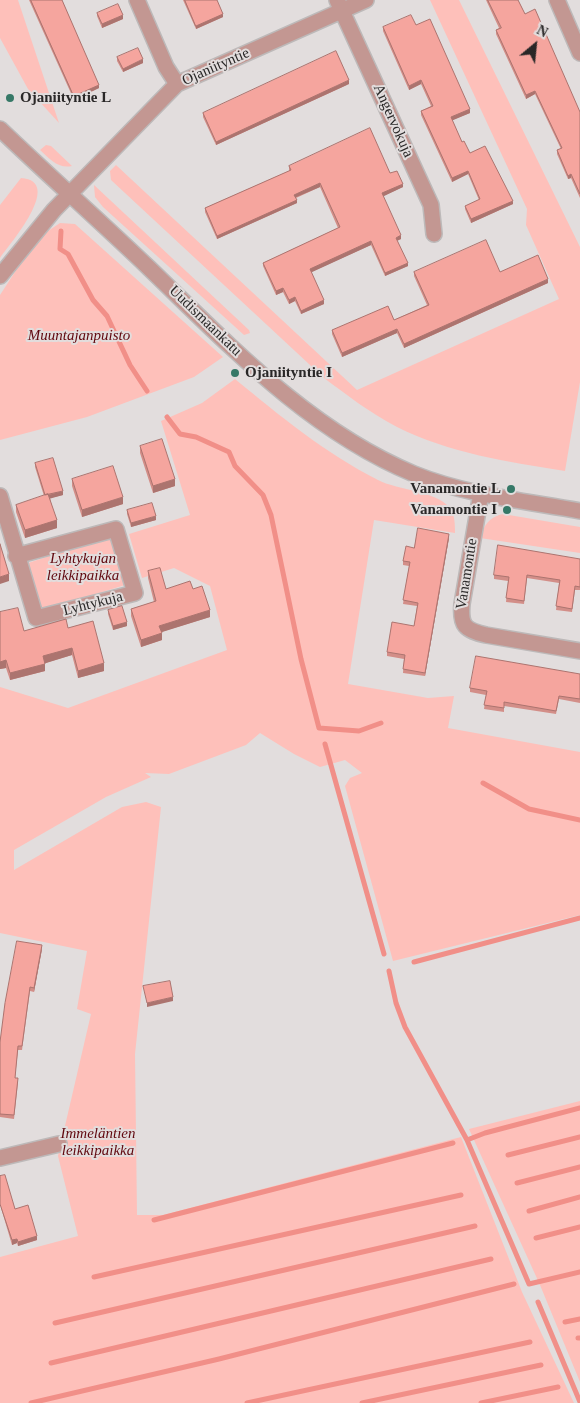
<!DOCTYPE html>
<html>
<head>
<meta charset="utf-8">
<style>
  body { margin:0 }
  #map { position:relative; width:580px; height:1403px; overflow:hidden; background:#e2dddd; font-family:"Times New Roman",serif }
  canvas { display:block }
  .north { position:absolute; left:510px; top:20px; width:50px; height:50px; -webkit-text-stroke:4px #e2dddd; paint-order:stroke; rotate:28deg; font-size:14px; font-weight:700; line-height:20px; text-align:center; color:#292727 }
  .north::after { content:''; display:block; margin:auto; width:18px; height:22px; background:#292727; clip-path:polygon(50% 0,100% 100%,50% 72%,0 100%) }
</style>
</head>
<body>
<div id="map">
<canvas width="580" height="1403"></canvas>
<div class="north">N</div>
</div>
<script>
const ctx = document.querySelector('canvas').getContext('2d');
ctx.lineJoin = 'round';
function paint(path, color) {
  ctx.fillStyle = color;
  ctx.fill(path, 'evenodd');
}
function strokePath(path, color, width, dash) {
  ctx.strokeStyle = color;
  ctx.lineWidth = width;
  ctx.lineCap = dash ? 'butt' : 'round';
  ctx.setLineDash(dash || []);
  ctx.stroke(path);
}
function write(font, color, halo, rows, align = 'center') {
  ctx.font = font + ' "Times New Roman",serif';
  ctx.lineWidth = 4;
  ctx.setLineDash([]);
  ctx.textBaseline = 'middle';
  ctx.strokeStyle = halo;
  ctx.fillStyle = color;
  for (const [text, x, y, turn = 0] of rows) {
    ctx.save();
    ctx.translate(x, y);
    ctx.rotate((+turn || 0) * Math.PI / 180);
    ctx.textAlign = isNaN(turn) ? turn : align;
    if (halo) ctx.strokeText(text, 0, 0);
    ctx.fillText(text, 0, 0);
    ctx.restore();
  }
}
paint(new Path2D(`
  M0 0H18L59 123 28 89 0 38Z
  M430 0H459L580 247V382L565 471C508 462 449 453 397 427 370 413 347 395 324 378L111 180 110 171 116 165 357 390 559 299 526 225 527 209Z
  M46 145 51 146 72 166C58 169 50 159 40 150Z
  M21 178C65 181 9 245 0 258V205Z
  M94 185 249 330 250 333 244 335 103 207 95 197Z
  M60 223 75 224 223 357 194 377 87 417 0 440V295L26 255 45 233Z
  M235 379C280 416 325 453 378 480 397 490 436 491 449 507 455 514 455 524 455 533L374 520 348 684 428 698 454 696 448 728 580 752V915L393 961 345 786 350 778 362 773 345 760 320 767 294 754 260 733 246 745 169 774 145 773 151 777 106 797 14 850V870L122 807 146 802 161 807 135 1054 137 1215H163L461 1137 522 1292 574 1403H0V1257L78 1236 58 1156 91 1014 77 1009 87 951 0 933V687L68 708 227 650 210 586 174 568 142 578 129 534 190 515 161 421 202 403Z
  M503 514 580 527V553L480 538C484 525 489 517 503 514Z
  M105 538 113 539 125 585 41 611 25 564Z
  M580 1101V1382L540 1285 469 1129Z`), '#fec0ba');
strokePath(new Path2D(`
  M61 231 60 249 68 254 93 300 107 316 130 365 147 391
  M167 417 180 434 196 437 229 452 235 466 263 495 271 515 301 659 319 728 359 731 381 723
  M325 744 384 954
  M483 783 529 809 580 820
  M414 962 580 918
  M389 971 396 1003 405 1027 467 1140 529 1284 580 1272
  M467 1140 485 1133 580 1108
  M508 1155 580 1137
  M517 1183 580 1167
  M529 1211 580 1197
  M154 1220 453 1143
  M536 1238 580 1227
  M94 1277 461 1195
  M538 1302 580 1402
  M565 1322 580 1319
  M55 1323 475 1226
  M578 1338H580
  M51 1363 491 1259
  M31 1403 219 1359 514 1284
  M247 1403 530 1342
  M362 1403 541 1365
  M481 1403 558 1387`), '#f18f88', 5);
const minor = new Path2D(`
  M137 0 166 67 177 84
  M337 0 431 205 434 234
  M557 0 580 53
  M0 129C49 176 100 221 149 268 229 345 310 431 414 474 466 495 525 501 580 511
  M0 276 54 210 177 84 366 0
  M481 493 462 604C460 626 465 630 486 635L580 651
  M0 496 36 618 135 593 116 529 16 556
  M0 1158 59 1144`);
strokePath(minor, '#bdb9b9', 18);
strokePath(minor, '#c39792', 15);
paint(new Path2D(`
  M29 0H62L99 88 74 100Z
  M183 0H217L223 17 196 29Z
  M486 0H518L525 14 580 112V198L571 178 568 179 557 154V150L561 149 535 94 526 99 496 34V30L499 28Z
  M97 13 123 19 102 28 97 16Z
  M416 25 470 113 452 120 462 142 470 153 513 204 471 223 465 209V206L479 200 468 174 452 182 421 115V111L431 106 421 84 409 90 383 31V27Z
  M117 57 143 63 123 72 117 61Z
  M349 84 216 145 203 117V113Z
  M289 166 390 173 403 187 383 196 401 239 397 241 408 266 385 276 371 245 311 272 324 304 301 314 295 301 289 304 283 292 276 295 263 266V263L338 228 320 187 296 198 297 203 217 239 205 212V208L289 171Z
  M414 272H500L548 283 404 348 397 333 342 357 332 334V330L394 320 427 305 414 276Z
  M140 446 175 486 153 493 140 453Z
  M35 463 63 495 50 498 57 528 25 538 16 512V505L44 496 35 467Z
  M72 479 123 504 82 517 72 486Z
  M127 510 156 520 131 527 127 514Z
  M449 538 425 676 403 673 404 659 387 656V652L414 626 417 606 403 604 409 566 403 565V561L414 548Z
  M580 559V590H575L572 612 556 610 559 583 527 578 524 604 506 602 508 581 494 579V575Z
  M148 571 166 589H193L210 617 161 632 162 640 141 647 131 616V609L154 602 148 578Z
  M108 610 127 626 113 630 108 614Z
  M0 612 24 631 68 628 104 671 78 678 72 655 45 663V671L10 680 6 668 0 669Z
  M580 674V703L559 699 556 714 504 706V712L484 709 486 695 470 692V688Z
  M42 949 34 992 30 991 22 1050H18L15 1078 18 1082 14 1119 0 1117V1042Z
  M0 1176 15 1209 37 1240 18 1246 17 1243 12 1245 1 1208Z`), '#d38e88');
paint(new Path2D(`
  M223 14V17L196 29V26Z
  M123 15V19L102 28V24Z
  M143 59V63L123 72V69Z
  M349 80V84L216 145V142Z
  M421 80V84L409 90V86Z
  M99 85V88L74 100V96Z
  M535 91V94L526 99V95Z
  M470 109V113L451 121V117Z
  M468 171V174L452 182V178Z
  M571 174V178L568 179V176Z
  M320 183V187L294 198V195Z
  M403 184V187L382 197V193Z
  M297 200V203L217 239V236Z
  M513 201V204L471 223V219Z
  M401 235V239L396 241V238Z
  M371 241V245L310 273V269Z
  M408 263V266L385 276V273Z
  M548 279V283L404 348V344Z
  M283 288V292L276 295V291Z
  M295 297V301L289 304V300Z
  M324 300V304L301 314V311Z
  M397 329V333L342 357V353Z
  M175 479V486L153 493V486Z
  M63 491V495L45 500V496Z
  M123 497V504L82 517V510Z
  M156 516V520L131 527V523Z
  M57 520V528L25 538V530Z
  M449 534V538L425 676V673Z
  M9 574V581L0 584V577Z
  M210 610V617L159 633V626Z
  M127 622V626L113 630V626Z
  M162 633V640L141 647V640Z
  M72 648V655L43 664V656Z
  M6 660V668L0 669V662Z
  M104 663V671L78 678V671Z
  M45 664V671L10 680V673Z
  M42 945V949L34 992V988Z
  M173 997V1001L147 1007V1003Z
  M37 1236V1240L18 1246V1242Z
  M17 1239V1243L12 1245V1240Z`), '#ac746f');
const building = new Path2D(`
  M31 0H62L99 85 74 96Z
  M185 0H217L223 14 196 26Z
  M488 0H518L525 14 535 9 580 112V194L571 174 568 176 557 150 562 148 535 91 526 95 496 30 501 28Z
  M118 4 123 15 102 24 97 13Z
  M411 15 416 25 430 19 470 109 451 117 462 142 464 141 470 153 485 146 513 201 471 219 465 206 480 199 468 171 452 178 421 111 433 106 421 80 409 86 383 27Z
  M138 48 143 59 123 69 117 57Z
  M336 51 349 80 216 142 203 113Z
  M370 128 390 173 397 171 403 184 382 193 401 235 396 238 408 263 385 273 371 241 310 269 324 300 301 311 295 297 289 300 283 288 276 291 263 263 340 227 320 183 294 195 297 200 217 236 205 208 291 170 289 166Z
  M486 240 500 272 538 255 548 279 404 344 397 329 342 353 332 330 388 306 394 320 429 305 414 272Z
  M162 439 175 479 153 486 140 446Z
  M53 458 63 491 45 495 35 463Z
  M113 466 123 497 82 510 72 479Z
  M48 494 57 520 25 530 16 505Z
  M152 503 156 516 131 523 127 510Z
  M418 528 449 534 425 673 403 669 405 655 387 652 392 622 414 626 418 603 403 600 410 562 403 561 406 546 414 548Z
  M0 544 9 574 0 577Z
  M498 545 580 559V587L575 586 572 609 556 606 560 580 527 575 524 601 506 598 509 577 494 575Z
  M160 568 166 589 190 581 193 589 202 586 210 610 159 626 162 633 141 640 131 609 156 601 148 571Z
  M122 606 127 622 113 626 108 610Z
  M18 608 24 631 66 619 68 628 93 621 104 663 78 671 72 648 43 656 45 664 10 673 6 660 0 662V612Z
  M476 656 580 674V699L559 696 556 711 504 702V708L484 705 487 691 470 688Z
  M17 941 42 945 34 988 30 987 22 1046H18L15 1078H18L14 1115 0 1114V1042L5 1003Z
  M170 981 173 997 147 1003 143 986Z
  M5 1175 15 1209 28 1205 37 1236 18 1242 17 1239 12 1240 0 1204V1176Z`);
paint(building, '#f5a59e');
strokePath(building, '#ac746f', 1);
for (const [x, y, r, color] of [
  [10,98,5,"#367867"],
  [235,373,5,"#367867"],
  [511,489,5,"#367867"],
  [507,510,5,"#367867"]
]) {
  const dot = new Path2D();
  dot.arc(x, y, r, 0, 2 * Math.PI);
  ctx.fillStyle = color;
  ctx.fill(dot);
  strokePath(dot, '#e2dddd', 2);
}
write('15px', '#292727', '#e2dddd', [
  ["Ojaniityntie",216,67,-24],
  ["Angervokuja",393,121,66],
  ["Uudismaankatu",205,321,44],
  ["Vanamontie",467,574,-81],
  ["Lyhtykuja",93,604,-14]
]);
write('bold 15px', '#292727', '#e2dddd', [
  ["Ojaniityntie L",20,98],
  ["Ojaniityntie I",245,373],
  ["Vanamontie L",501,489,"right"],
  ["Vanamontie I",497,510,"right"]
], 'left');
write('italic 15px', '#61080f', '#e2dddd', [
  ["Muuntajanpuisto",79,336],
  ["Lyhtykujan",83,559],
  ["leikkipaikka",83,576],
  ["Immeläntien",98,1134],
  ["leikkipaikka",98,1151]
]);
</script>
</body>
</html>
